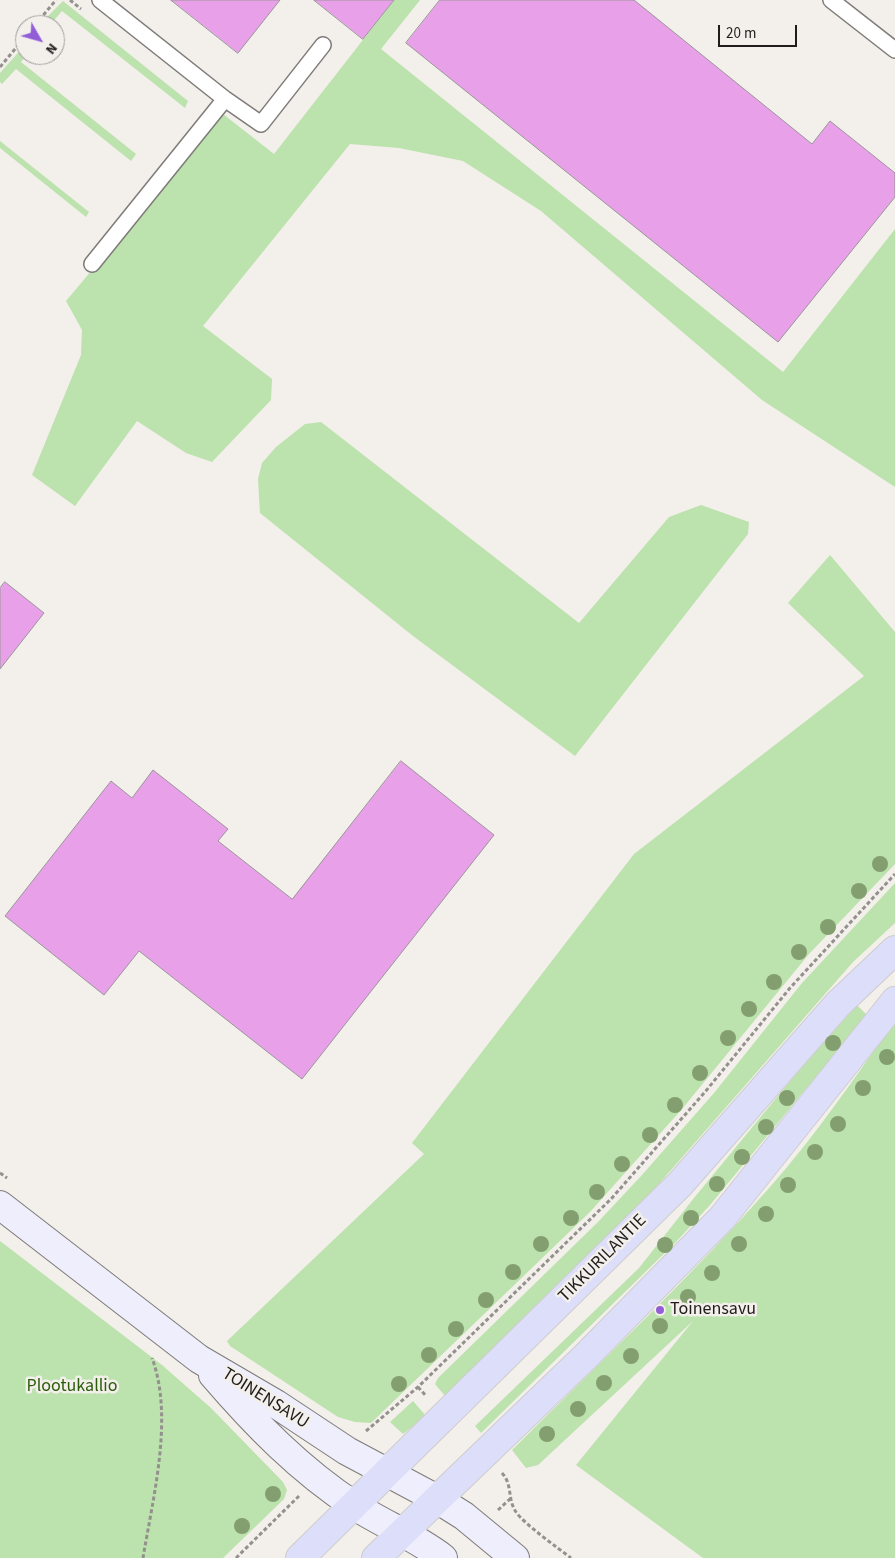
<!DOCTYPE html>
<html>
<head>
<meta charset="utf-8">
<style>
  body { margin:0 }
  #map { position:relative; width:895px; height:1558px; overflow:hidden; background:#f3efeb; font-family:"Source Sans 3",sans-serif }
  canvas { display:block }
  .north { position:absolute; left:15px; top:15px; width:50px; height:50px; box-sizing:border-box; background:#f3efeb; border:1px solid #9e9b98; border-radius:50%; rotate:128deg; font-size:14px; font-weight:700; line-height:20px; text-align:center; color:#1f1d1c }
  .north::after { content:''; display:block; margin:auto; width:18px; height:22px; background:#915ed7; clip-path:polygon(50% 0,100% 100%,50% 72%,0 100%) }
  .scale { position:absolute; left:718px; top:25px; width:79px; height:22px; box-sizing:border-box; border:2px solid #1f1d1c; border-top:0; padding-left:6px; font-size:15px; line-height:18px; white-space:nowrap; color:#1f1d1c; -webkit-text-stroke:4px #f3efeb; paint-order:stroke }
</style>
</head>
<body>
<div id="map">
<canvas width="895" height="1558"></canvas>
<div class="north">N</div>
<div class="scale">20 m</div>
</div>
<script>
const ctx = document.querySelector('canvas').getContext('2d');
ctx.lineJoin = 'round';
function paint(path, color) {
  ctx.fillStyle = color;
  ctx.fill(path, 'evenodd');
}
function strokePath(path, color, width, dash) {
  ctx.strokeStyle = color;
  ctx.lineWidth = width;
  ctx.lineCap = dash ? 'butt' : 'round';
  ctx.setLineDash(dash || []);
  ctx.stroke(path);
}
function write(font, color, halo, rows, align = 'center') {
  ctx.font = font + ' "Source Sans 3",sans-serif';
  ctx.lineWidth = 5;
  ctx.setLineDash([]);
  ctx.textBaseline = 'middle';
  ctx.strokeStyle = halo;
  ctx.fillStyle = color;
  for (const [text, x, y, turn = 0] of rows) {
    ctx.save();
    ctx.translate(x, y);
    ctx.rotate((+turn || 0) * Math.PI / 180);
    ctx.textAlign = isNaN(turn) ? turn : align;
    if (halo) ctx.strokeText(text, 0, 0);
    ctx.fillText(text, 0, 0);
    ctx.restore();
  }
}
paint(new Path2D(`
  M394 0H420L381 49 783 372 895 229V487L762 400 541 211 463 161 399 148 350 144 203 326 272 379 271 400 212 462 186 453 137 421 75 506 32 475 81 355 82 330 66 301 223 114 274 154Z
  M63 1 188 101 185 108 62 11 50 25 43 21Z
  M25 45 27 55 21 62 136 154 131 161 16 69 2 84 0 82V73Z
  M0 141 89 212 86 217 0 148Z
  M321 422 579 623 669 517 701 505 749 522 748 534 575 756 413 636 260 513 258 479 262 463 276 447 305 424Z
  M830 555 895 632V864L809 954 682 1109 590 1212 371 1423 355 1422 338 1417 230 1346 227 1341 424 1154 412 1143 634 854 864 676 788 603Z
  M895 883V923L853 962 623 1225 445 1396 435 1384 438 1378 598 1222 642 1175 714 1093 802 983Z
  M857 1005 867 1015 710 1205 676 1242 481 1433 475 1426 639 1268 694 1198 796 1074Z
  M895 1021V1558H703L576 1465 693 1321 538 1465 526 1468 512 1450C599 1363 689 1279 770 1187 816 1135 855 1077 895 1021Z
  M0 1241 162 1365 211 1408 283 1482 287 1490 284 1499 223 1558H0Z
  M413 1401 426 1416 403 1434 390 1422Z`), '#bce2ad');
const building = new Path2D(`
  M171 0H280L238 53Z
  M314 0H394L363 39Z
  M440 0H634L812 144 830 121 895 173V197L778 342 406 43Z
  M5 582 44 613 0 669V588Z
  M401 761 494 835 302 1079 139 951 104 995 5 916 111 781 132 798 153 770 228 829 218 841 292 899Z`);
paint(building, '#e8a1e8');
strokePath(building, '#999599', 1);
const lane = new Path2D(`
  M100 0 225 99 261 124 323 45
  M831 0 895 50
  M92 264 225 99`);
const secondary = new Path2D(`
  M0 1205 199 1359 276 1404 347 1451 437 1499 464 1516 515 1558
  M213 1375C255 1424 300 1470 355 1506 383 1524 416 1537 443 1558`);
const primary = new Path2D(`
  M300 1558 680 1184 838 1004 895 950
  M376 1558 585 1357 722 1218 895 1001`);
strokePath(lane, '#7e7b78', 18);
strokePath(secondary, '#7e7b78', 30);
strokePath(primary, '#cecdcd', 30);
strokePath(new Path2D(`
  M70 0 81 9
  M35 25 56 0
  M0 67 25 37
  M0 1173 7 1178
  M418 1387 426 1396
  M366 1431 418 1387 611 1199 705 1092 790 988 895 874
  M502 1473C513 1485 507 1499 516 1512 524 1524 558 1548 571 1558
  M498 1510 510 1499
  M143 1558C153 1497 174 1417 152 1358
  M236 1558 299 1496`), '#93908e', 3, [4, 2.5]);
strokePath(lane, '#fff', 15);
strokePath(secondary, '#eeeefd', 28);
strokePath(primary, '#dddefa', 28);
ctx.fillStyle = '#849f6f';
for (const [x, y] of [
  [880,864],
  [859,891],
  [828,927],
  [799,952],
  [774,982],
  [749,1009],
  [728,1038],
  [833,1043],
  [887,1057],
  [700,1073],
  [863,1088],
  [787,1098],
  [675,1105],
  [838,1124],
  [766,1127],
  [650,1135],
  [815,1152],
  [742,1157],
  [622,1164],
  [717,1184],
  [788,1185],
  [597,1192],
  [766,1214],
  [571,1218],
  [691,1218],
  [541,1244],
  [739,1244],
  [665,1245],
  [513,1272],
  [712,1273],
  [688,1297],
  [486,1300],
  [660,1326],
  [456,1329],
  [429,1355],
  [631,1356],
  [604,1383],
  [399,1384],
  [578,1409],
  [547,1434],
  [273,1494],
  [242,1526]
]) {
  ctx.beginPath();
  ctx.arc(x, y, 8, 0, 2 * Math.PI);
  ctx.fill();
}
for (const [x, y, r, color] of [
  [660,1310,5,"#915ed7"]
]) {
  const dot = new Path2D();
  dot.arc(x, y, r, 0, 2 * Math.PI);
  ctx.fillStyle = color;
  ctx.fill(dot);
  strokePath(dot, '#f3efeb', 2);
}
write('18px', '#1f1d1c', '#f3efeb', [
  ["TIKKURILANTIE",603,1259,-45],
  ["TOINENSAVU",265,1399,32]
]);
write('18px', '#1f1d1c', '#f3efeb', [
  ["Toinensavu",670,1310]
], 'left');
write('18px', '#2a5e0a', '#f3efeb', [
  ["Plootukallio",72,1387]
]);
</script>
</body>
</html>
